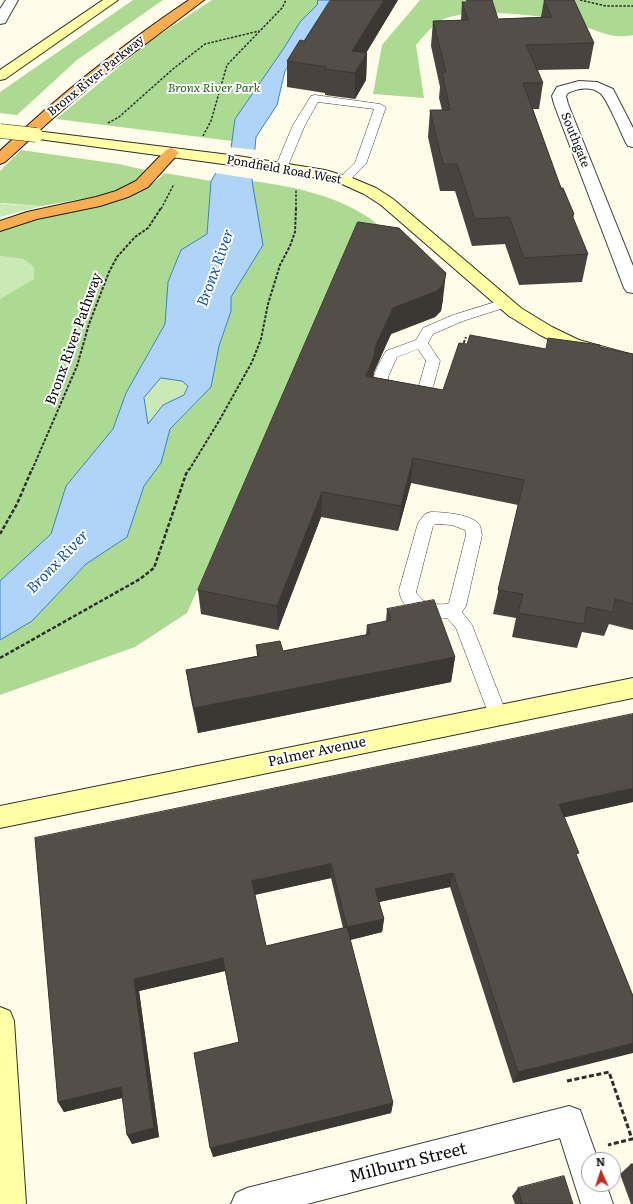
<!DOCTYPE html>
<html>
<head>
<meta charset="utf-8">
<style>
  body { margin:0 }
  #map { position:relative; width:633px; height:1204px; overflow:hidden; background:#fffdea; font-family:Literata,serif }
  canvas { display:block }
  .north { position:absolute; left:581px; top:1152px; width:40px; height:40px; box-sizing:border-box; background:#fff; border:1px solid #9e9e9e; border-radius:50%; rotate:357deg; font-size:11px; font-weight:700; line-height:16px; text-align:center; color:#0c0c0c }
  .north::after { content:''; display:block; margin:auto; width:14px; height:18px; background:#bc2c23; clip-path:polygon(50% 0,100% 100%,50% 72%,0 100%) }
</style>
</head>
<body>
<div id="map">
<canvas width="633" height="1204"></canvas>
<div class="north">N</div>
</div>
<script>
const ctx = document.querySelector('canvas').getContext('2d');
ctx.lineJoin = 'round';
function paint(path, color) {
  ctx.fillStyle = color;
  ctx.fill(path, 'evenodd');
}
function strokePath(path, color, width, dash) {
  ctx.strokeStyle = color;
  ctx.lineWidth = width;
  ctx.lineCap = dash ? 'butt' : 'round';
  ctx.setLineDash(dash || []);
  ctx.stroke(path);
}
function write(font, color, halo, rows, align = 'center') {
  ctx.font = font + ' Literata,serif';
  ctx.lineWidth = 4;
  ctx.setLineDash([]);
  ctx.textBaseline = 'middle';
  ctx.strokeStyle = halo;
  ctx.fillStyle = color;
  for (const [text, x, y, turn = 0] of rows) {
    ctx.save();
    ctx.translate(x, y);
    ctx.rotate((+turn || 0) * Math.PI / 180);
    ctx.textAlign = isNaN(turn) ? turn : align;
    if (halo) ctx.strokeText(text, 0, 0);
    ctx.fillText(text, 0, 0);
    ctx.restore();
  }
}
paint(new Path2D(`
  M0 203 3 204 42 206 0 217Z
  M0 256 23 259 34 267 35 280 0 299Z
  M161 378 182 381 188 386 184 395 163 405 148 424 144 398Z`), '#cae9b4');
paint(new Path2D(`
  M133 0H163L77 60 17 115 0 113V92Z
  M212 0H318L317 5 300 22 284 48 235 119 232 141 56 119 150 41Z
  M420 0H633V35C610 40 595 29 574 23 546 15 464 6 440 21 431 27 423 37 416 45L424 98 373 94 382 45Z
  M21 150 119 164 145 170 133 183 112 193 93 197 42 206 0 203V171Z
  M165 173 211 181 207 234 181 250 168 282 165 324 126 393 113 429 66 486 51 534 0 581V299L34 279V267L23 259 0 256V229C18 224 35 218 53 214 97 203 130 208 165 173Z
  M252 181C290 186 330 194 363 214 375 221 386 232 396 241L352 242 187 613 135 647 0 695V640L32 621 86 564 127 537 144 486 161 463 170 429 211 387 219 346 231 311V297L263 245Z`), '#acda93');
const water = new Path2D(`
  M318 0H330L285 71 277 105 256 137 252 181 263 245 231 297V311L219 346 211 387 170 429 161 463 144 486 127 537 86 564 32 621 0 640V581L51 534 66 486 113 429 126 393 165 324 168 282 181 250 207 234 211 181 231 148 235 119 284 48 300 22 317 5ZM161 378 182 381 188 386 184 395 163 405 148 424 144 398Z`);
paint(water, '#afd4f7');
strokePath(water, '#3581ce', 1);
paint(new Path2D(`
  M229 147 257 150 254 179 215 173Z`), '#fffdea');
const lane = new Path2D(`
  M315 95 380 104 386 107 366 164 347 183H339L337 180 355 163 374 109 318 102 305 125 287 168 285 171H277L275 168 293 125 311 96Z
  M505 299 510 300 512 303 510 306 463 321 433 334 428 343 440 361 433 387 421 401C413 404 402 405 393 404 382 402 372 387 374 376 376 368 382 358 386 351L416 340 423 328 453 315ZM418 349 426 361 419 385 412 393 397 394 390 388 388 377 397 357Z
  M431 512C443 512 469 514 478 523 481 526 481 531 482 535L466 606 462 612 472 625 507 715 504 721 498 723 492 721 489 715 456 628 447 618C428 618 401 613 399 590L418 523 425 514ZM435 524 452 525 465 530 466 535 449 603 447 604C436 605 421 604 416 592L433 526Z`);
const street = new Path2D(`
  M6 0H18L5 23 0 24V9Z
  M579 81 597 82 613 89 633 128V147L628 146 626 143C621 133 607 98 600 93 591 86 578 88 568 93L566 96 568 104 633 266V293L627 292 624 288 554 104 552 96 557 87Z
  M569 1106 580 1110 598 1160H589V1184H606L613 1204H581L560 1138 307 1204H231L236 1193 247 1188Z`);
const secondary = new Path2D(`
  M103 0H118L5 79 0 80V70Z
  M36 131 238 156 325 170 352 178 376 188 393 199 521 308 552 327 579 340 633 355V367L567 348 540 335 509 316 381 205 364 194 342 184 324 179 238 166 31 138 29 135 31 132Z
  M633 678V698L0 828V806Z
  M0 1007 10 1011 14 1021 26 1204H0Z`);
const highway = new Path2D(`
  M189 0H204L100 78 52 119 5 162 0 164V151C59 95 122 45 189 0Z
  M171 148 176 150 179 153 176 156 148 187 128 197 100 206 37 219 0 231V221L27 212 96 197 116 191 136 181 166 150Z`);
strokePath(lane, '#3f3f3f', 1);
strokePath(street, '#3f3f3f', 2);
strokePath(secondary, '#2e2e2e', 2);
strokePath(highway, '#1d1d1d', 2);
strokePath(new Path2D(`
  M580 0 606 6H633
  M108 123 119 117 173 69 205 44 259 31
  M203 136 211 121 227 65 282 8 286 0
  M161 209 174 184
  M296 209V190`), '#2e2e2e', 1.5, [2.5, 1.5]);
strokePath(new Path2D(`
  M462 347 466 337
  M32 470 77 366 89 324 109 272 117 257 135 237 148 228 161 208
  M189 470 219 421 252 362 261 339 268 304 280 265 290 246 295 232 296 208`), '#2e2e2e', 2, [3, 1.5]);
strokePath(new Path2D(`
  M0 534 17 504 32 469
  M0 658 140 579 154 568 186 474 189 469`), '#2e2e2e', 2.5, [4, 2]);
strokePath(new Path2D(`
  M567 1081 609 1072 632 1139 608 1145`), '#2e2e2e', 3, [5, 2.5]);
paint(lane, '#fff');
paint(street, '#fff');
paint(secondary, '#ffffa5');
paint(highway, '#f6ae51');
const secondaryBridge = new Path2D(`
  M0 131 36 135`);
strokePath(secondaryBridge, '#2e2e2e', 15, []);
strokePath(secondaryBridge, '#ffffa5', 14);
paint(new Path2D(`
  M398 0 366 53H367L366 80 355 99 325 95V93L287 87V61L304 41Z
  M467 0 498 19 541 17 544 0 594 43 589 69 538 70 543 83 539 109H533L561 188 574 214 573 219 588 254 582 282 519 285 505 244 472 246 455 191H440L428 137 430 110H442L439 98 440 87 431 46 433 21 461 20 462 2H467Z
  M358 222 443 299 441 311 435 317 391 334 374 372 373 377 443 390 467 344 546 349 600 347 633 354V630L609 624 604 636 582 632 577 648 512 637 516 618 493 614 518 505 411 483 398 531 321 517 278 630 201 614 198 590Z
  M387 609 455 657 451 682 198 733 190 695 186 670 257 656 256 645 283 651 366 635 367 625 386 621Z
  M633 802 564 817 577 857 633 996 513 1083 450 887 379 902 384 919 382 932 350 940 393 1103 391 1113 213 1157 239 1042 225 971 139 991 159 1137 132 1144 122 1098 64 1112 58 1102 35 838ZM331 878 343 928 266 946 255 895Z
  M631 1164H633V1204H631L620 1174Z
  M518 1188 573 1204H515L512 1196Z`), '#48433e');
paint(new Path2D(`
  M384 0H398L354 73 352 51Z
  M367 53 366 80 355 99V73Z
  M446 273 443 299 441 311 435 317 391 334 374 372 373 382 366 376 375 347 393 308Z
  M413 458 411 483 398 531 401 506Z
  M322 492 321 517 278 630 277 606Z
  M455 657 451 682 198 733 194 708Z
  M633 788V802L553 820 559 804Z
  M331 864V878L253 895 252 881Z
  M453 873 450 887 374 903 375 889Z
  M384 919 382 932 346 941 347 927Z
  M223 958 225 971 139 991 159 1137 132 1144 127 1135 134 979Z
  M633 1043V1053L513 1083 518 1072Z
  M121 1087 126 1097 64 1112 58 1102Z
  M393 1103 391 1113 213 1157 210 1148Z`), '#3b3732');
const building = new Path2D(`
  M331 0H384L352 51 367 53 355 73 325 69 327 67 287 61 300 40 304 41Z
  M467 0H492L498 19 552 17 544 0H574L594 43 526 45 543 83H523L561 188H563L574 214 572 215 588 254 524 258 509 217 475 219 457 164H443L430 110H450L442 72H446L433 21 468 20 462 2H467Z
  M358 222 399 228 446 273 443 285 437 291 393 308 375 347 374 356 366 376 443 390 459 343 467 344 470 335 546 349 548 338 600 345V347L633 354V604L615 599 613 612 587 607 584 624 518 613 523 594 498 590 524 480 413 458 401 506 322 492 277 606 198 590Z
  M434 600 455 657 194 708 186 670 259 656 256 645 280 641 283 651 370 634 367 625 391 620 387 609Z
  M633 714V788L559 804 579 853 576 854 633 996V1043L518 1072 453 873 375 889 384 919 347 927 393 1103 210 1148 194 1053 239 1042 223 958 134 979 154 1128 127 1135 121 1087 58 1102 35 838ZM331 864 347 927 266 946 252 881Z
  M631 1164H633V1170Z
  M564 1176 573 1204H522L518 1188Z`);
paint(building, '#544e48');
strokePath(building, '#3b3732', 1);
write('12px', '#0c0c0c', '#fff', [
  ["Bronx River Parkway",96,76,-39],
  ["Southgate",575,140,68],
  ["Pondfield Road West",284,170,10]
]);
write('italic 12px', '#23631c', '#fff', [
  ["Bronx River Park",214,88]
]);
write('14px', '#0c0c0c', '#fff', [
  ["Bronx River Pathway",74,339,-70],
  ["Palmer Avenue",317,752,-12]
]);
write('italic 15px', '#14539e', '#fff', [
  ["Bronx River",216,268,-70],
  ["Bronx River",58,562,-46]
]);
write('17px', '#0c0c0c', '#fff', [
  ["Milburn Street",408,1163,-14]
]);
</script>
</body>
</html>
